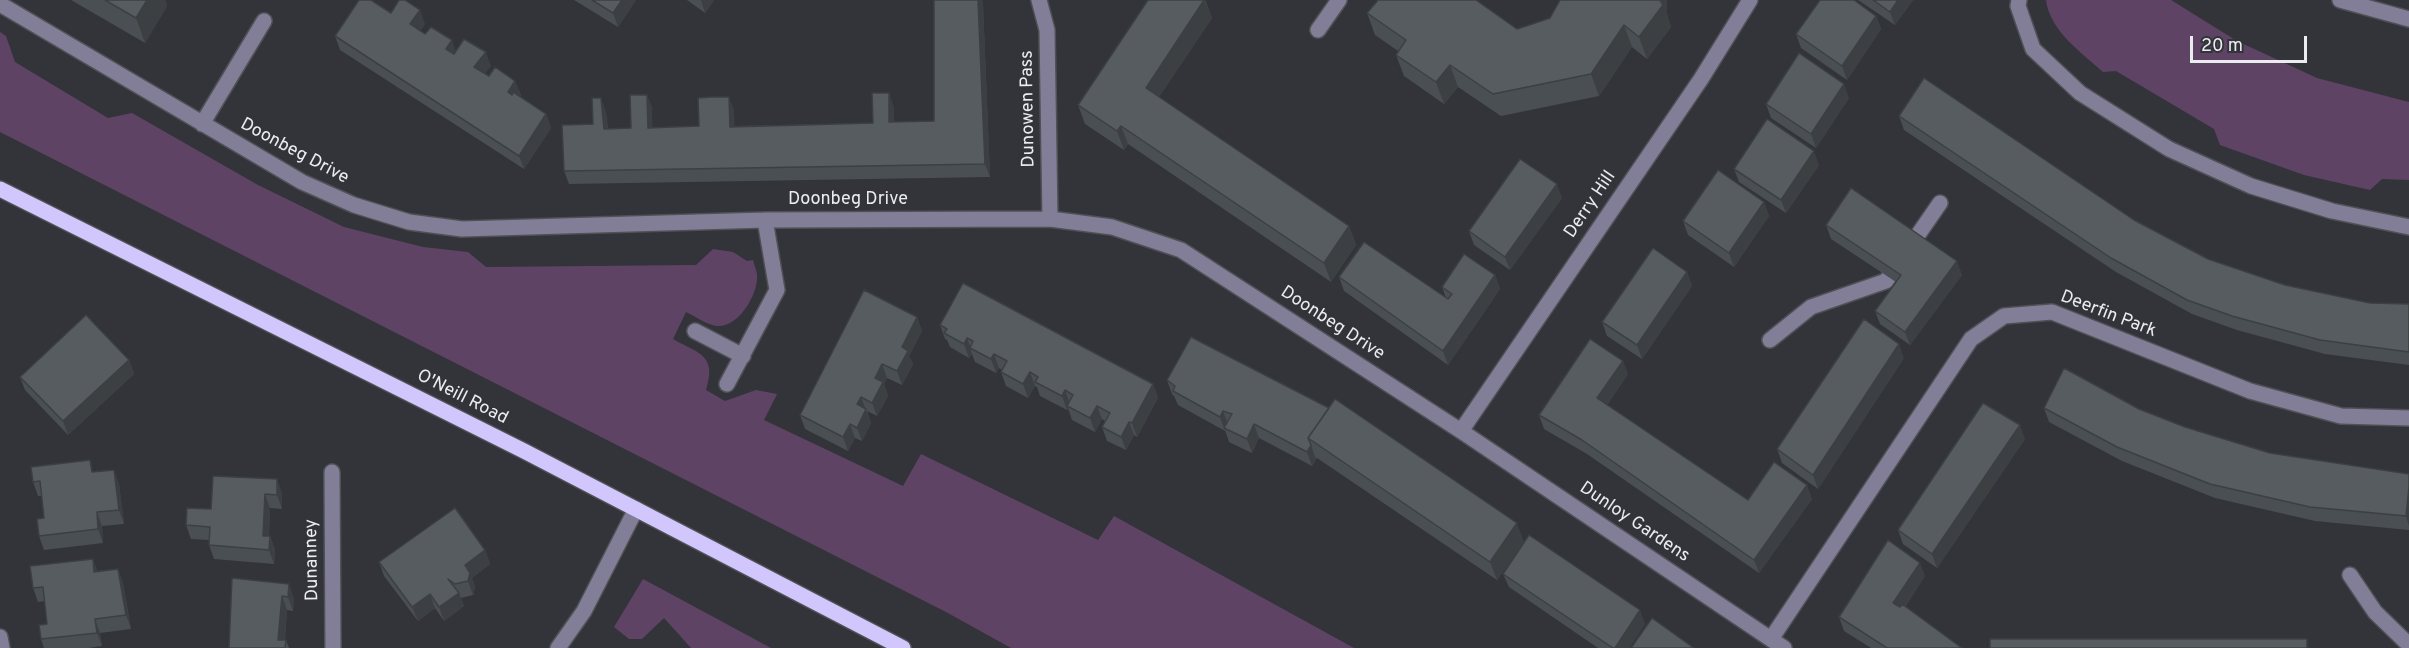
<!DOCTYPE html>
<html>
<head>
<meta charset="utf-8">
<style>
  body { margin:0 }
  #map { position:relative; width:2409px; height:648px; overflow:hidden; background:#323439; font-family:Overpass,sans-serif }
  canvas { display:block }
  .scale { position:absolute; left:2190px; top:36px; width:117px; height:27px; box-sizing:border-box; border:3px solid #eaecef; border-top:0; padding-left:8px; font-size:18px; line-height:21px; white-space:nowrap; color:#eaecef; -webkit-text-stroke:4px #323439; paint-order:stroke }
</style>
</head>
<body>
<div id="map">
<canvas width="2409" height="648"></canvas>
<div class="scale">20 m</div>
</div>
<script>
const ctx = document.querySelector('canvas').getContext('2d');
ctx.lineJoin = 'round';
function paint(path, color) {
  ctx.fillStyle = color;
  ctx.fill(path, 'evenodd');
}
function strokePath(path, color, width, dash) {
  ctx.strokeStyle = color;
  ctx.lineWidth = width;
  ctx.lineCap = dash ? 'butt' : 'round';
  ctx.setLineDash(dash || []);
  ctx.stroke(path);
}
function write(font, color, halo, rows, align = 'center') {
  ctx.font = font + ' Overpass,sans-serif';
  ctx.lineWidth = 5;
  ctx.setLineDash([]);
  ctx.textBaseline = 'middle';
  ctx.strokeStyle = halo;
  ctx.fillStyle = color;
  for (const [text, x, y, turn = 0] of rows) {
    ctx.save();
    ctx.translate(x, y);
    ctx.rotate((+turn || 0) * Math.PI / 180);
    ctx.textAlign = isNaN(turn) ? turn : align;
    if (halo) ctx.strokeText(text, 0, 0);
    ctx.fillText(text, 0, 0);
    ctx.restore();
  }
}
paint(new Path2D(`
  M2046 0H2171L2237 41 2317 78 2409 102V180L2382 179 2370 190 2304 175 2220 145 2214 129 2116 71 2103 72C2081 52 2050 31 2046 0Z
  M0 32 6 36 15 62 108 118 132 113 258 185 344 227 423 247 468 252 486 267 696 265 713 249 733 252 747 261 753 260C754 264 756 269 757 274 759 293 739 328 717 326 707 325 695 316 686 312L673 339C699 354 717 354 706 390L725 401 756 390 777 394 764 420 903 486 921 454 1098 540 1114 516 1354 648H1011L946 612 0 132Z
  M643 579 771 648H691L664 618 642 639H629L614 627Z`), '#5f4365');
const minor = new Path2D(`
  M1039 0 1047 30 1050 219
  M2019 0 2018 6 2033 49 2080 93 2169 149 2251 186 2332 211 2409 227
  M2340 0 2409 19
  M0 4 302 182 354 205 409 222 462 229 765 220 1050 219 1112 227 1181 250 1461 431 1784 648
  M1318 30 1339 0
  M202 124 264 21
  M695 331 743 356
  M1770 340 1811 307 1886 281 1940 203
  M727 384 777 290 765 220
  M1461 431 1701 79 1750 0
  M332 472 333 648
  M2350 575 2375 612 2409 645
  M0 637 2 648
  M1771 639 1971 339 2004 316 2052 312 2250 391 2341 416 2409 418
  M558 648 584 611 636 509`);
const major = new Path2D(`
  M0 189 524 451 903 648`);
strokePath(minor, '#4f5156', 18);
strokePath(major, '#4f5156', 18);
strokePath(minor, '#837e97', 15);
strokePath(major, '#d2c7fc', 15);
paint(new Path2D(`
  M71 0H165L167 6 145 43Z
  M574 0H636L618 27Z
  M687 0H714L705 13Z
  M934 0H982L983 4 990 177 569 184 564 171 593 124 606 112 608 129 631 128 647 95 652 108V128L699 126 734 110V126L873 123 894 107V122L934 121Z
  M1148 0H1205L1212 18 1159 97 1349 226 1356 245 1331 282 1128 144 1124 150 1085 124 1078 105Z
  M1858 0H1913L1895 25Z
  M1667 8 1666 11 1671 27 1647 59 1632 47 1599 96 1501 116 1458 87 1444 104 1404 76 1396 55 1398 51 1375 35 1367 13 1517 29Z
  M391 13 425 24 420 31 425 34 456 51 491 66 485 73 489 76 515 81 521 95 520 96 546 114 551 128 524 169 340 50 335 36Z
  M1876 16 1881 29 1847 80 1801 48 1796 34Z
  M1849 98 1816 148 1771 118 1766 104Z
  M1899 116 2134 220 2208 259 2285 285 2370 303 2409 304V365L2325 354 2237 330 2192 314 2116 272 1904 130Z
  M1819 165 1786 213 1739 182 1734 169Z
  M1562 198 1510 270 1474 245 1469 231Z
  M1764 202 1769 216 1734 267 1688 235 1683 221Z
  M1826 225 1962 275 1910 345 1880 324 1875 311 1896 282 1831 239Z
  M1687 272 1692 286 1642 359 1607 336 1602 322Z
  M1495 275 1500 289 1448 365 1344 291 1339 277 1446 298 1442 287Z
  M917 317 922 331 909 356 913 364 902 385 887 378 884 384 888 396 877 416 867 411 871 423 862 441 855 438 848 451 805 429 800 415Z
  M940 325 1153 384 1158 398 1137 437 1134 435 1126 450 1107 441 1102 427 1105 421 1102 419 1095 432 1072 420 1068 408 1067 410 1040 396 1037 387 1035 386 1028 398 1006 386 1001 372 1002 370 999 368 996 373 975 362 972 354 969 358 950 347 947 340 945 339Z
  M1191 337 1524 542 1497 580 1317 458 1312 466 1259 438 1252 453 1229 442 1225 430V431L1178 405 1174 396 1172 394 1167 380Z
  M1904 358 1818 489 1782 463 1777 449Z
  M129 360 134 374 68 435 25 390 20 377Z
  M1628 374 1607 405 1748 500 1812 499 1759 573 1587 454 1544 429 1539 415Z
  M2044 408 2139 409 2185 427 2270 453 2409 474V530L2315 521 2215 498 2122 461 2049 422Z
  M2025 439 1937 568 1903 544 1898 530Z
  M95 472 119 484 124 524 102 526 103 543 44 550 39 536 44 518 42 496H38L33 482Z
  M213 476 282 493V509L270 508 269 536H270L275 550 274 564 214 559 209 545V540L191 539 186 525 211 509Z
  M485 550 490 564 472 578 475 587 473 595 461 598 464 606 444 621 435 608 418 621 384 576 379 562Z
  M118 569 123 583 131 629 100 633 102 646 88 648H44L41 639 47 624 45 601 38 602 33 588 97 571Z
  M1503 574 1645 624 1629 648H1598L1509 587Z
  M1925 576 1905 607 1962 648H1871L1844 631 1839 617Z
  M232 578 294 598 293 611 287 610 285 640H286L289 648H229Z`), '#4a4f53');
paint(new Path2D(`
  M147 0H165L167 6 145 43 136 18Z
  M622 0H636L618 27 613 13Z
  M701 0H714L705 13Z
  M978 0H982L983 4 990 177 985 164Z
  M1204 0 1212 18 1153 106 1146 88Z
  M1657 0H1667V8L1666 11 1671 27 1647 59 1639 37Z
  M1898 0H1913L1895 25 1890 12Z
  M420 10 425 24 415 38 410 24Z
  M1876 16 1881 29 1847 80 1842 66Z
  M1624 25 1632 47 1599 96 1591 74Z
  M452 40 457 54 451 63 446 49Z
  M486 52 491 66 479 81 474 67Z
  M1450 65 1458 87 1444 104 1436 82Z
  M515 81 521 95 513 106 508 92Z
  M1844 84 1849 98 1816 148 1811 134Z
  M889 93 894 107V136L889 122Z
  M647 95 652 108 653 142 648 128Z
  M729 97 734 110 735 140 730 127Z
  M601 98 606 112 609 143 604 129Z
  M546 114 551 128 524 169 519 156Z
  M1121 126 1128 144 1124 150 1117 131Z
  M1814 151 1819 165 1786 213 1781 200Z
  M1557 184 1562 198 1510 270 1505 257Z
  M1764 202 1769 216 1734 267 1729 253Z
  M1349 226 1356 245 1331 282 1324 263Z
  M1957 261 1962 275 1910 345 1905 332Z
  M1687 272 1692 286 1642 359 1637 345Z
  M1495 275 1500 289 1448 365 1443 351Z
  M917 317 922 331 909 356 913 364 902 385 897 371 902 347Z
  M967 338 971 349 970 348 972 354 969 358 964 344Z
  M1899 344 1904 358 1818 489 1813 475Z
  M994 354 999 368 996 373 991 359Z
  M129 360 134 374 68 435 63 421Z
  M1623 361 1628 374 1602 412 1597 398Z
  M882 364 887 378 884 384 888 396 877 416 872 403 875 378Z
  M1030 372 1035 386 1028 398 1023 384Z
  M1153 384 1158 398 1137 437 1132 423Z
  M1065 390 1070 404 1067 406 1068 408 1067 410 1062 396Z
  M861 397 871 423 862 441 857 428V404Z
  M1097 406 1102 419 1095 432 1090 418Z
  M1223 411 1228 424 1224 428 1225 431 1220 417Z
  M1129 422 1134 435 1126 450 1121 437Z
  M850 424 855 438 848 451 843 437Z
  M1254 424 1259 438 1252 453 1247 439Z
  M2020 425 2025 439 1937 568 1932 554Z
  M1311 445 1315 457 1317 458 1312 466 1307 452Z
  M114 470 119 484 124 524 119 510Z
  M277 479 282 493V509L277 495Z
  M1807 485 1812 499 1759 573 1754 560Z
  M2409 487V526L2406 516Z
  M265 494 270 508 268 550 263 536Z
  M97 512 102 526 103 543 98 529Z
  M1517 523 1524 542 1497 580 1490 562Z
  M270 536 275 550 274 564 269 550Z
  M485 550 490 564 472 578 475 587 473 595 468 581 465 565Z
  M93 559 98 572H94Z
  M1920 563 1925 576 1898 617 1893 603Z
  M118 569 123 583 131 629 126 615Z
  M289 584 294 598 293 611 288 597Z
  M459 593 464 606 444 621 439 607Z
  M430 594 435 608 418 621 412 607Z
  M282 596 287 610 284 648 278 640Z
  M1640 610 1645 624 1629 648H1615Z
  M95 619 100 633 102 646 97 633Z`), '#3c4043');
const building = new Path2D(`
  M105 0H147L136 18Z
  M359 0H371L391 13 399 0H405L420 10 410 24 425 34 431 27 452 40 446 49 454 54 464 39 486 52 474 67 489 76 495 67 515 81 508 92 512 95 513 92 546 114 519 156 335 36Z
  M592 0H622L613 13Z
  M934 0H978L985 164 564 171 562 125 593 124 592 98H601L604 129 631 128 630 95H647L648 128 699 126 698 98 712 97H729L730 127 873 123 872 93H889V122L934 121Z
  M1148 0H1204L1146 88 1349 226 1324 263 1121 126 1117 131 1078 105Z
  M1378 0H1476L1517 29 1550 18 1560 0H1660L1663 5 1639 37 1624 25 1591 74 1493 94 1450 65 1436 82 1396 55 1406 40 1367 13Z
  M1820 0H1854L1876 16 1842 66 1796 34Z
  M1873 0H1898L1890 12Z
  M1799 53 1844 84 1811 134 1766 104Z
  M1924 78 2134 220 2208 259 2285 285 2370 303 2409 304V352L2320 340 2232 316 2187 300 2111 258 1899 116Z
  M1767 119 1814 151 1781 200 1734 169Z
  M1520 159 1557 184 1505 257 1469 231Z
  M1718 170 1764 202 1729 253 1683 221Z
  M1851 188 1957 261 1905 332 1875 311 1901 275 1826 225Z
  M1364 242 1448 299 1452 294 1442 287 1464 254 1495 275 1443 351 1339 277Z
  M1653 248 1687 272 1637 345 1602 322Z
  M963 283 1153 384 1132 423 1129 422 1121 437 1102 427 1110 413 1097 406 1090 418 1067 406 1073 395 1065 390 1062 396 1035 382 1038 377 1030 372 1023 384 1001 372 1007 361 994 354 991 359 970 348 973 341 967 338 964 344 944 333 947 329 940 325Z
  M864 290 917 317 902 347 908 351 897 371 882 364 875 378 883 382 872 403 861 397 857 404 866 409 857 428 850 424 843 437 800 415Z
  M86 315 129 360 63 421 20 377Z
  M1864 319 1899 344 1813 475 1777 449Z
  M1191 337 1329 408 1308 438 1311 445 1307 452 1254 424 1247 439 1224 428 1232 414 1223 411 1220 417 1173 391 1175 386 1167 380Z
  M1590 339 1623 361 1597 398 1748 500 1774 462 1807 485 1754 560 1582 440 1539 415Z
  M2064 368 2139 409 2185 427 2270 453 2409 474V487L2406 516 2310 507 2210 484 2117 447 2044 408Z
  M1335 399 1517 523 1490 562 1308 438Z
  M1983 403 2020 425 1932 554 1898 530Z
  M90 460 92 472 114 470 119 510 97 512 98 529 39 536 37 519 44 518 40 481 33 482 31 467Z
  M213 476 277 479V495L265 494 263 536H270L269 550 209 545 210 527 186 525 187 508 211 509Z
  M455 508 485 550 465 565 470 573 468 581 455 584 448 579 459 593 439 607 430 594 412 607 379 562Z
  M1529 535 1640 610 1615 648H1613L1503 574Z
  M1888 540 1920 563 1893 603 1900 607 1902 604 1962 648H1887L1839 617Z
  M93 559 94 572 118 569 126 615 95 619 97 633 41 639 39 625 47 624 43 587 33 588 30 566Z
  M232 578 289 584 288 597 282 596 278 640H286L285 648H229Z
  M1652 618 1694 648H1631Z
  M1990 639H2307V648H1990Z`);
paint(building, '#565c60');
strokePath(building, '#3c4043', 1.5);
write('18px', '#eaecef', '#323439', [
  ["Dunowen Pass",1029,109,-91],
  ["Doonbeg Drive",294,152,28],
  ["Doonbeg Drive",848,200],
  ["Derry Hill",1591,205,-56],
  ["Deerfin Park",2108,315,21],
  ["Doonbeg Drive",1332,324,33],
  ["O'Neill Road",462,398,27],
  ["Dunloy Gardens",1634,523,34],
  ["Dunanney",313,560,-91]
]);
</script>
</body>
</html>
